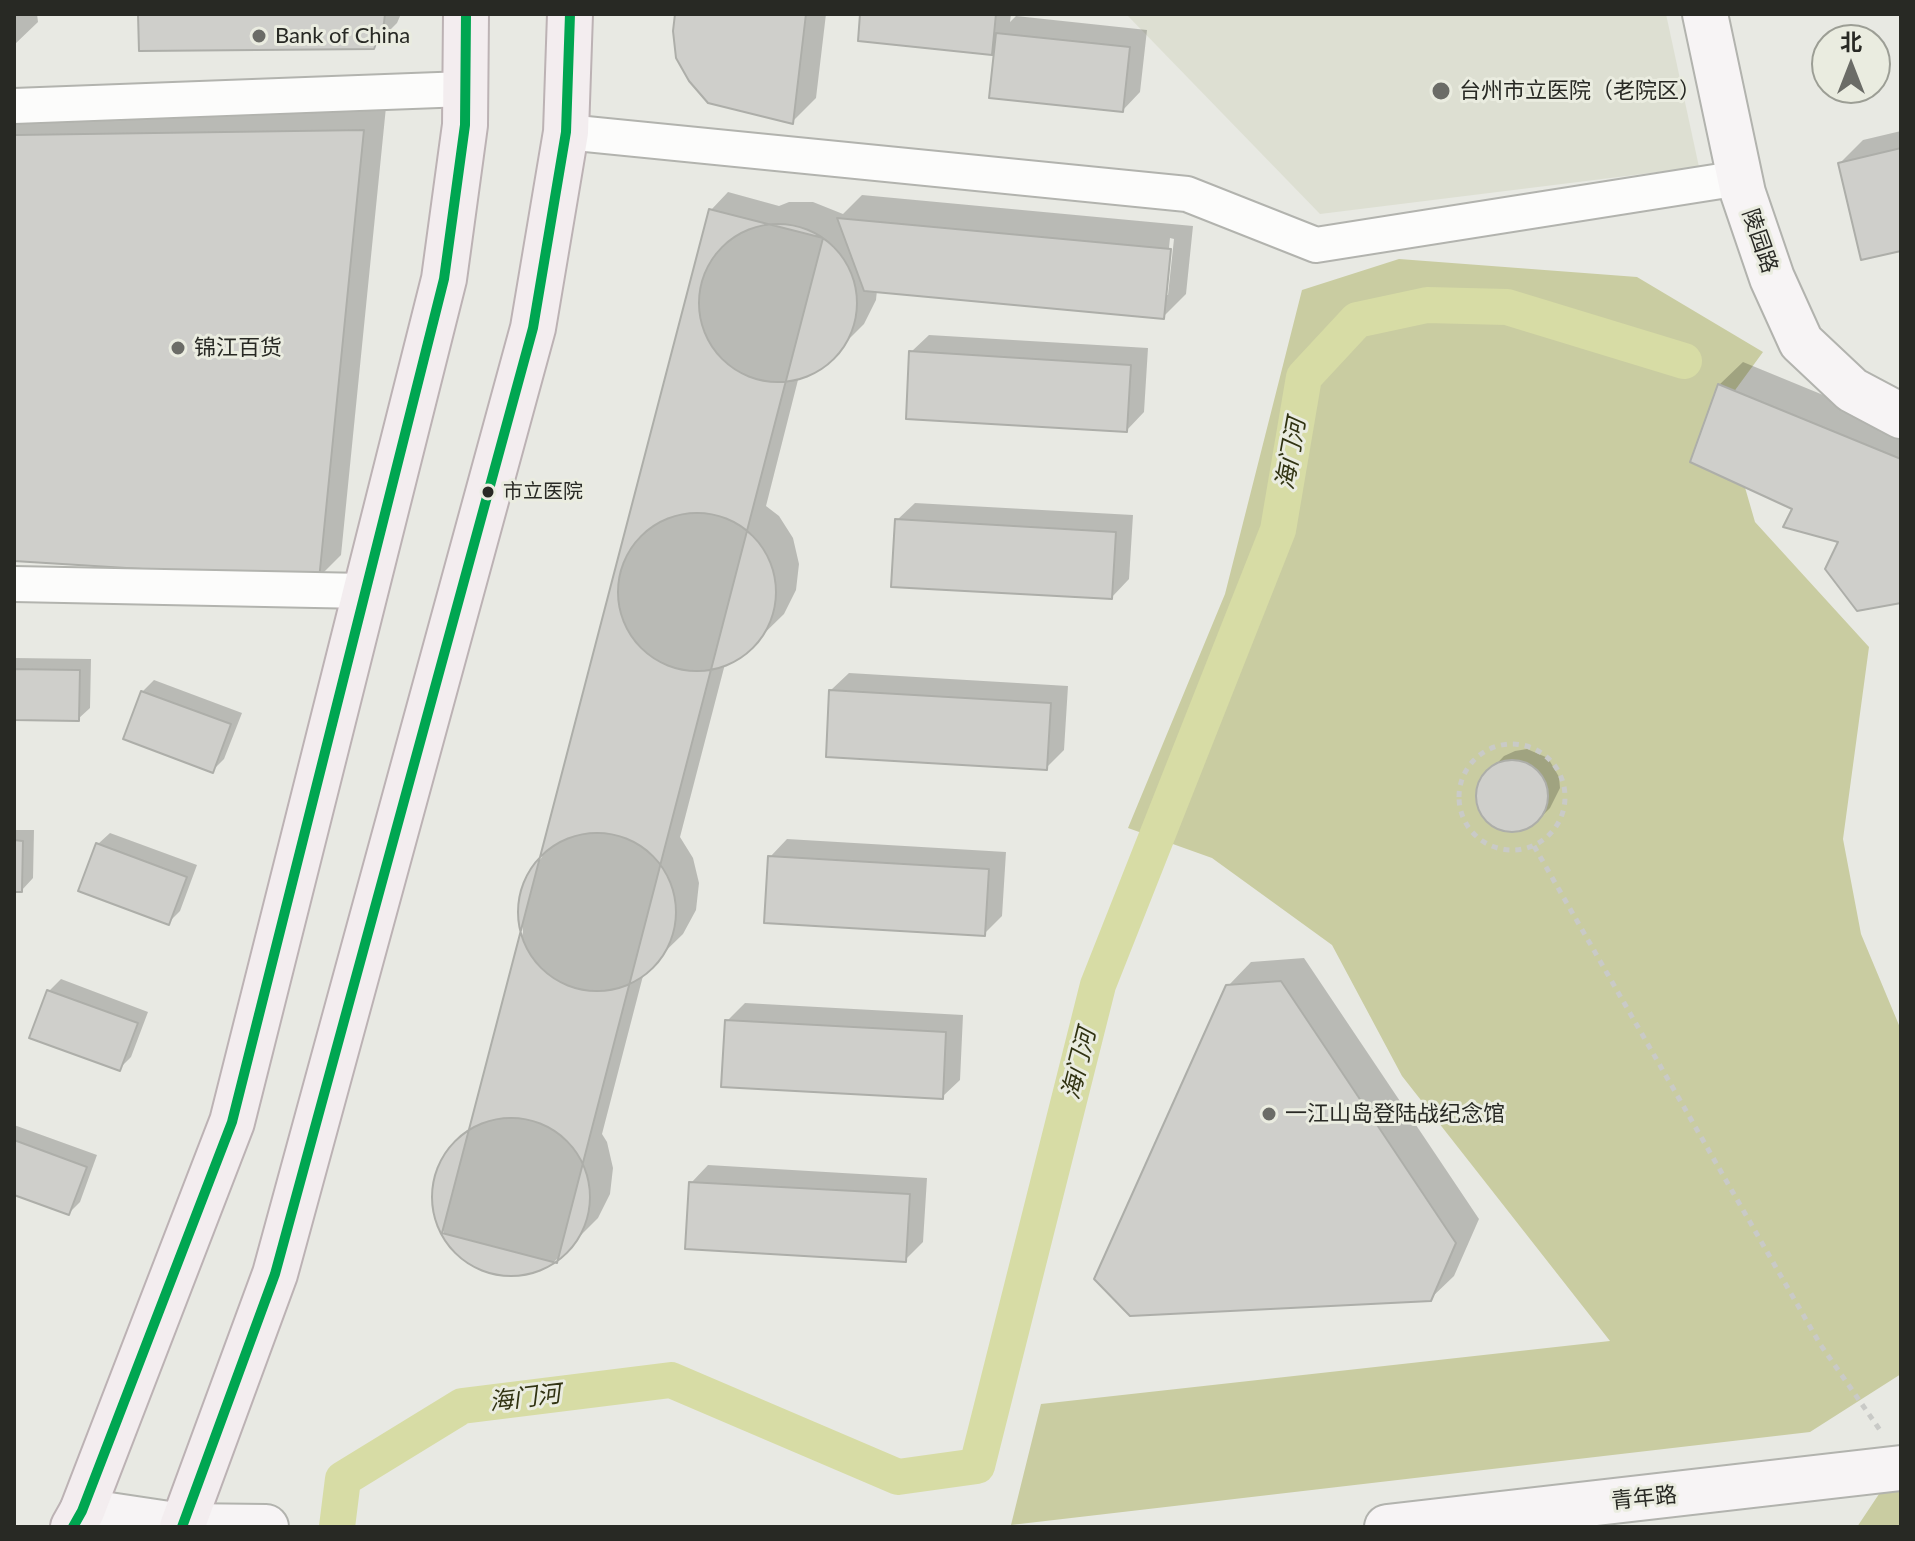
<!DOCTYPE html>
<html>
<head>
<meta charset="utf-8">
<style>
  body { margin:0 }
  #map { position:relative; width:1915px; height:1541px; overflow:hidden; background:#e8e9e3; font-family:Lato,"Noto Sans SC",sans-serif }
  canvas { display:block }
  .frame { position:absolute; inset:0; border:16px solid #282924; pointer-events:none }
  .north { position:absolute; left:1811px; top:24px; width:80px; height:80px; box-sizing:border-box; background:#eaece0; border:2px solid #9c9e95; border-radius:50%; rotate:0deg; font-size:22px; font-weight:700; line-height:32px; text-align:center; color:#282924 }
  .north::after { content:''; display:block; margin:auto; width:28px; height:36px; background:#6b6c67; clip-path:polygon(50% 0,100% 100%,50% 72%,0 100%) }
</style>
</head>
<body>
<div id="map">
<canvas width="1915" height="1541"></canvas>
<div class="frame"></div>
<div class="north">北</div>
</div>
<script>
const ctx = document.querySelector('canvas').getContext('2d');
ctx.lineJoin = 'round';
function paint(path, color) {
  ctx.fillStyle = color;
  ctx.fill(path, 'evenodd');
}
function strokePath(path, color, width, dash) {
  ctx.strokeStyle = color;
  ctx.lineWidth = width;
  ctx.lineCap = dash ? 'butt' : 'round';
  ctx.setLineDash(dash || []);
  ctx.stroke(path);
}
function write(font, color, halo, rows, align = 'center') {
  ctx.font = font + ' Lato,"Noto Sans SC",sans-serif';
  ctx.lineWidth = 6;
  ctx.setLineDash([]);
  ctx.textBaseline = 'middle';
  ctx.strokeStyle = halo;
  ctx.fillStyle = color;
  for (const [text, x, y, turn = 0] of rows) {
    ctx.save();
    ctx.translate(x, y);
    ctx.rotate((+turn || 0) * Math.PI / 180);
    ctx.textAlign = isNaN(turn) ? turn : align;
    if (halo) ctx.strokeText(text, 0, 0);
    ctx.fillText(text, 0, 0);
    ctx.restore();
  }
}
paint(new Path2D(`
  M1126 14H1666L1699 167 1320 214Z`), '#dddfd2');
paint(new Path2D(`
  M1399 259 1637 277 1763 352 1722 408 1755 522 1869 647 1843 839 1861 934 1901 1030V1374L1810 1432 1011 1525 1041 1404 1610 1341 1402 1076 1332 945 1212 858 1128 828 1225 594 1302 290Z
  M1901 1469V1527H1857L1895 1470Z`), '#c9cca1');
paint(new Path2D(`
  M14 14H37L38 22 14 45Z
  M140 14H401L397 23 373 47Z
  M677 14H826L816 98 793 121Z
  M862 14H1011L1010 22 1016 16 1147 30 1140 92 1123 110 997 47 991 53Z
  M386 107 341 555 318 578 14 559V113Z
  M1901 131V249L1840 163 1863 140Z
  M728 192 779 206 789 202H813L843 214 862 195 1193 226 1186 294 1163 317 877 290 876 300 864 324 821 367 799 376 766 506 779 516 793 538 799 564 796 590 784 614 740 657 725 664 680 837 693 858 699 883 696 910 683 934 644 972 602 1134 607 1142 613 1168 610 1194 598 1218 555 1261 530 1272 504 1273 478 1266 458 1252 444 1233 435 1210V1186L442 1163 472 1127 523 932 520 901 527 878 542 857 711 210ZM1170 238 1174 239 1168 295H1164Z
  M929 335 1148 348 1144 412 1127 430 911 352Z
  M1743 362 1901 427V601L1841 541 1795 508 1719 385Z
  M915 503 1133 515 1129 579 1112 597 897 520Z
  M14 658 91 659 90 708 78 719 14 718Z
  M849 673 1068 686 1064 750 1046 768 831 690Z
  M154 680 242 713 224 759 213 770 142 692Z
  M1527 749 1548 758 1559 777 1560 788 1550 808 1538 820 1518 831 1496 827 1481 811 1478 788 1483 778 1504 756 1515 751Z
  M14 830H34L33 878 22 890H14Z
  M110 833 197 865 180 911 169 922 98 844Z
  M787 839 1006 852 1002 916 984 934 770 857Z
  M1304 958 1479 1219 1454 1276 1430 1299 1228 986 1251 962Z
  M61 979 148 1012 131 1057 119 1069 49 991Z
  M745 1003 963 1015 960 1080 942 1097 727 1021Z
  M14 1125 97 1155 80 1202 69 1213 14 1193Z
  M708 1165 927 1178 923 1242 905 1260 691 1183Z`), '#0003');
strokePath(new Path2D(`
  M337 1527 343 1479 462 1406 671 1380 898 1477 977 1466 1098 985 1278 530 1304 377 1357 320 1427 305 1507 307 1684 361`), '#d7dca5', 36);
const building = new Path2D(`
  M138 14H385L384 23 374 49 139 51Z
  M675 14H806L793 124 708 103 689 81 676 58 673 31Z
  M860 14H996L992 55 858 41Z
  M996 33 1130 47 1123 112 989 98Z
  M364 130 319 580 14 561V135Z
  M1901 148V251L1861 260 1838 163Z
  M709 209 823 238 557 1263 442 1233Z
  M837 218 1171 249 1164 319 864 291Z
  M699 303a79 79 0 1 1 158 0a79 79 0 1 1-158 0Z
  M909 351 1131 365 1127 432 906 419Z
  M1718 384 1901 459V603L1857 611 1825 569 1838 542 1783 527 1792 509 1690 462Z
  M618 592a79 79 0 1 1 158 0a79 79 0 1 1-158 0Z
  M895 519 1116 532 1112 599 891 587Z
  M14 669 80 670 79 721 14 720Z
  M829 690 1051 703 1047 770 826 757Z
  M141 691 231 724 213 773 123 739Z
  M1476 796a36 36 0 1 1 72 0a36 36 0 1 1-72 0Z
  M518 912a79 79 0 1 1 158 0a79 79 0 1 1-158 0Z
  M14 840 23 841 22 892H14Z
  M96 843 187 877 169 925 78 891Z
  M768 856 989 869 985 936 764 923Z
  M1281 981 1456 1243 1431 1301 1130 1316 1094 1279 1226 985Z
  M47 990 138 1023 120 1071 29 1038Z
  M725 1020 946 1032 943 1099 721 1087Z
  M432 1197a79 79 0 1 1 158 0a79 79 0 1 1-158 0Z
  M14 1140 87 1167 69 1215 14 1195Z
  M689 1182 910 1194 906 1262 685 1249Z`);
paint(building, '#cfcfcb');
strokePath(building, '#adaea9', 2);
const street = new Path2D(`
  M14 106 465 89
  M566 132 1187 194 1316 245 1740 178
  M14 584 365 591`);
const secondary = new Path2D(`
  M1705 14 1743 193 1772 278 1801 342 1852 390 1901 416
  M82 1511 182 1526 266 1527
  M1387 1527 1901 1468`);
const primary = new Path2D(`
  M73 1527 82 1511 232 1122 444 279 465 125 466 14
  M182 1527 275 1274 533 328 566 132 570 14`);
strokePath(street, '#b2b3ae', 38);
strokePath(secondary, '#b2b3ae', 48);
strokePath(primary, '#bcb2b4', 48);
strokePath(new Path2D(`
  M1459 797a53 53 0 1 1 106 0a53 53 0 1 1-106 0Z
  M1534 846 1820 1344 1882 1433`), '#c9cac7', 5, [6, 6]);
strokePath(street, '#fcfcfb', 34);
strokePath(secondary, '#f7f4f5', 44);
strokePath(primary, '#f3edef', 44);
strokePath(new Path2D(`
  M73 1527 82 1511 232 1122 444 279 465 125 466 14
  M182 1527 275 1274 533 328 566 132 570 14`), '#00a651', 10);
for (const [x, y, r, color] of [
  [259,36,8,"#6b6c67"],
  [1441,91,10,"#6b6c67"],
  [178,348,8,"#6b6c67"],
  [488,492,7,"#282924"],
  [1269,1114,8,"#6b6c67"]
]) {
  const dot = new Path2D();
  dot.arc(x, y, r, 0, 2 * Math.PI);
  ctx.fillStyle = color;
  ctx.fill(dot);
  strokePath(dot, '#eaece0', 3);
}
write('20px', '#282924', '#eaece0', [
  ["市立医院",503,492]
], 'left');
write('22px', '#282924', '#eaece0', [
  ["Bank of China",275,36],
  ["台州市立医院（老院区）",1459,91],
  ["锦江百货",194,348],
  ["一江山岛登陆战纪念馆",1285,1114]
], 'left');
write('22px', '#282924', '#eaece0', [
  ["陵园路",1760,241,71],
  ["青年路",1644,1498,-6]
]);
write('italic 24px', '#313312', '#eaece0', [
  ["海门河",1291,454,-80],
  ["海门河",1079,1064,-76],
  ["海门河",525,1398,-7]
]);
</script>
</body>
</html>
